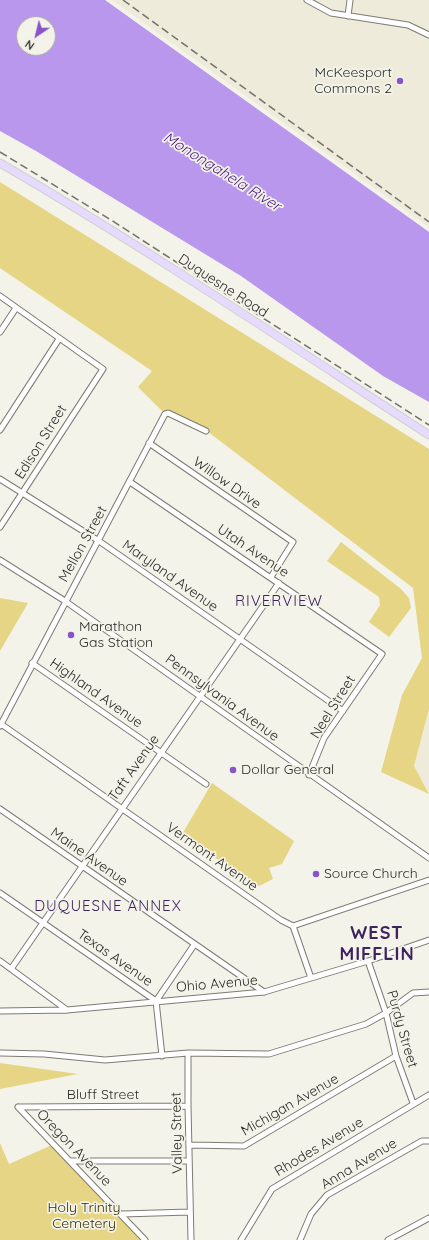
<!DOCTYPE html>
<html>
<head>
<meta charset="utf-8">
<style>
  body { margin:0 }
  #map { position:relative; width:429px; height:1240px; overflow:hidden; background:#f4f3ea; font-family:Quicksand,sans-serif }
  canvas { display:block }
  .north { position:absolute; left:16px; top:16px; width:40px; height:40px; box-sizing:border-box; background:#f4f3ea; border:1px solid #a4a39c; border-radius:50%; rotate:215deg; font-size:11px; font-weight:700; line-height:16px; text-align:center; color:#2b2a27 }
  .north::after { content:''; display:block; margin:auto; width:14px; height:18px; background:#8853cb; clip-path:polygon(50% 0,100% 100%,50% 72%,0 100%) }
</style>
</head>
<body>
<div id="map">
<canvas width="429" height="1240"></canvas>
<div class="north">N</div>
</div>
<script>
const ctx = document.querySelector('canvas').getContext('2d');
ctx.lineJoin = 'round';
function paint(path, color) {
  ctx.fillStyle = color;
  ctx.fill(path, 'evenodd');
}
function strokePath(path, color, width, dash) {
  ctx.strokeStyle = color;
  ctx.lineWidth = width;
  ctx.lineCap = dash ? 'butt' : 'round';
  ctx.setLineDash(dash || []);
  ctx.stroke(path);
}
function write(font, color, halo, rows, align = 'center') {
  ctx.font = font + ' Quicksand,sans-serif';
  ctx.lineWidth = 3.5;
  ctx.setLineDash([]);
  ctx.textBaseline = 'middle';
  ctx.strokeStyle = halo;
  ctx.fillStyle = color;
  for (const [text, x, y, turn = 0] of rows) {
    ctx.save();
    ctx.translate(x, y);
    ctx.rotate((+turn || 0) * Math.PI / 180);
    ctx.textAlign = isNaN(turn) ? turn : align;
    if (halo) ctx.strokeText(text, 0, 0);
    ctx.fillText(text, 0, 0);
    ctx.restore();
  }
}
paint(new Path2D(`
  M112 0H429V227Z
  M429 709V793L414 766Z`), '#eeebda');
paint(new Path2D(`
  M0 182 429 449V709L414 766 429 794 381 772 402 695 422 658 413 588 203 428 165 414 138 387 152 371 0 268Z
  M341 542 401 589 409 598 411 608 389 637 369 622 380 605 379 597 327 561Z
  M0 598 28 603 0 651Z
  M212 783 294 841 282 864 269 868 273 879 259 886 181 836Z
  M0 1063 78 1074 0 1089Z
  M0 1143 9 1164 52 1145 141 1240H0Z`), '#e5d584');
paint(new Path2D(`
  M0 0H105L429 232V402L383 376 241 276 36 151 0 131ZM24 24H48V48H24Z`), '#b897ed');
const minor = new Path2D(`
  M307 0 331 13 408 25 429 35
  M348 16 350 0
  M0 296 103 369 0 527
  M0 332 16 308
  M0 430 59 339
  M149 443 293 542 271 577
  M0 479 99 541 343 711
  M130 482 382 654 324 738 309 775
  M0 560 65 601 429 858
  M32 663 206 784
  M1 724 281 920 293 926 429 880
  M0 726 165 414 168 413 206 431
  M0 809 264 992
  M0 893 156 1001
  M293 926 311 978
  M0 961 67 1010
  M368 961 386 1013 396 1056 413 1103
  M11 969 279 583
  M156 1001 194 945
  M156 1001 162 1056
  M0 1011 67 1010 264 992 368 961 429 940
  M0 1053 44 1054 105 1060 188 1053 269 1054 366 1024 386 1013 413 993 429 992
  M188 1053V1106L191 1240
  M18 1107 145 1240
  M18 1107 188 1106
  M190 1145 244 1146 396 1056
  M70 1161H189
  M122 1214 190 1212
  M241 1240 272 1189 429 1095
  M300 1240 311 1214 327 1195 422 1141H429
  M388 1240 429 1218`);
const major = new Path2D(`
  M0 163C146 248 287 343 429 435`);
strokePath(minor, '#7d7b73', 7);
strokePath(major, '#d0d0cf', 9);
strokePath(minor, '#fff', 5);
strokePath(major, '#e7daff', 7);
strokePath(new Path2D(`
  M123 0 429 222
  M0 152 111 220 429 425`), '#72716c', 1.5, [8, 4]);
for (const [x, y, r, color] of [
  [400,81,4,"#8853cb"],
  [71,635,4,"#8853cb"],
  [233,770,4,"#8853cb"],
  [316,874,4,"#8853cb"]
]) {
  const dot = new Path2D();
  dot.arc(x, y, r, 0, 2 * Math.PI);
  ctx.fillStyle = color;
  ctx.fill(dot);
  strokePath(dot, '#f4f3ea', 1.5);
}
write('14px', '#2b2a27', '#f4f3ea', [
  ["McKeesport",392,73,"right"],
  ["Commons 2",392,89,"right"],
  ["Marathon",79,627],
  ["Gas Station",79,643],
  ["Dollar General",241,770],
  ["Source Church",324,874]
], 'left');
write('14px', '#2b2a27', '#f4f3ea', [
  ["Duquesne Road",223,286,33],
  ["Edison Street",41,442,-58],
  ["Willow Drive",227,483,35],
  ["Mellon Street",83,544,-61],
  ["Utah Avenue",253,551,34],
  ["Maryland Avenue",170,576,35],
  ["Highland Avenue",96,693,35],
  ["Pennsylvania Avenue",222,698,36],
  ["Neel Street",333,707,-58],
  ["Taft Avenue",134,768,-55],
  ["Maine Avenue",89,857,35],
  ["Vermont Avenue",212,857,35],
  ["Texas Avenue",115,958,35],
  ["Ohio Avenue",217,984,-5],
  ["Purdy Street",402,1029,74],
  ["Bluff Street",103,1095],
  ["Michigan Avenue",290,1105,-30],
  ["Valley Street",177,1133,-91],
  ["Rhodes Avenue",319,1147,-31],
  ["Oregon Avenue",74,1148,46],
  ["Anna Avenue",359,1164,-31]
]);
write('14px', '#352d00', '#f4f3ea', [
  ["Holy Trinity",84,1208],
  ["Cemetery",84,1224]
]);
write('italic 15px', '#522386', '#f4f3ea', [
  ["Monongahela River",222,172,32]
]);
ctx.letterSpacing = '1px';
write('15px', '#3d245e', '#f4f3ea', [
  ["RIVERVIEW",279,601],
  ["DUQUESNE ANNEX",108,906]
]);
ctx.letterSpacing = '0px';
ctx.letterSpacing = '1px';
write('bold 18px', '#3d245e', '#f4f3ea', [
  ["WEST",377,934],
  ["MIFFLIN",377,955]
]);
ctx.letterSpacing = '0px';
</script>
</body>
</html>
